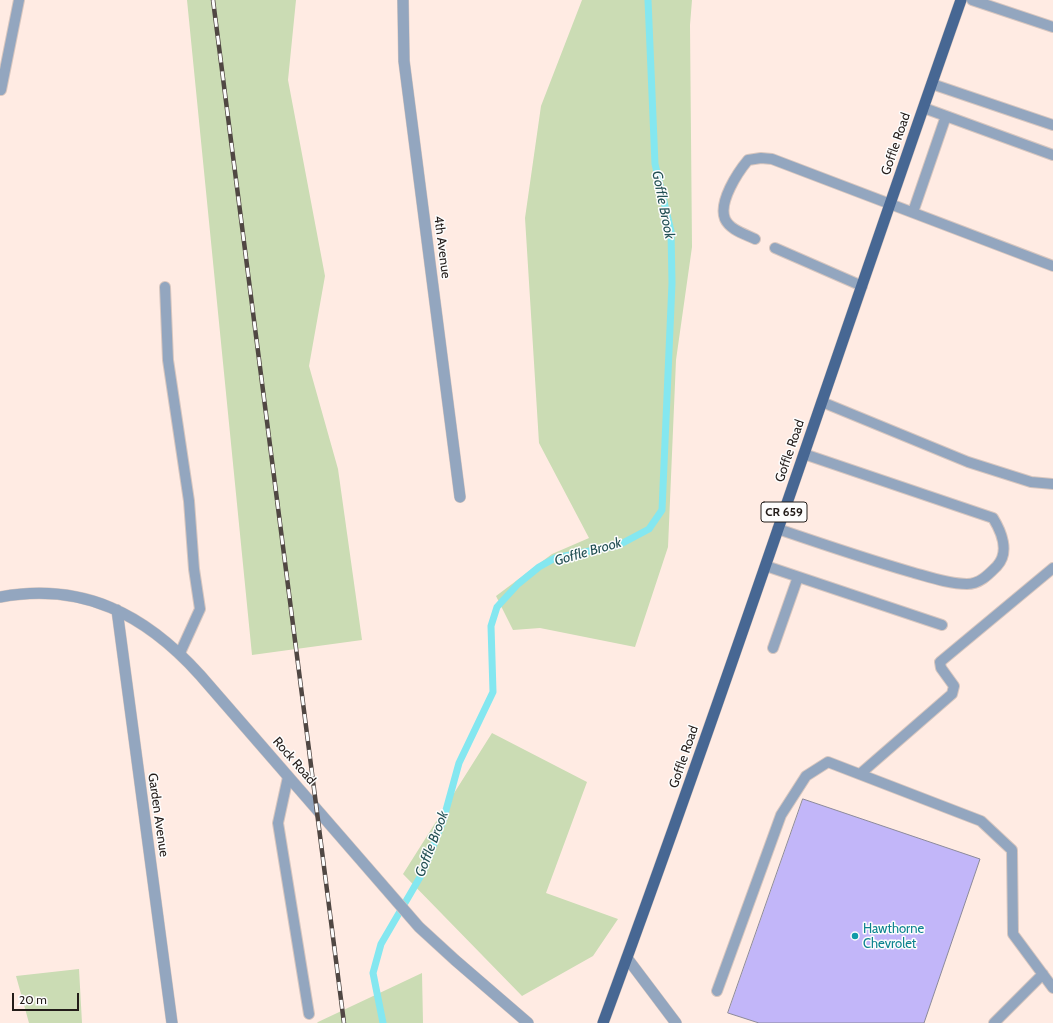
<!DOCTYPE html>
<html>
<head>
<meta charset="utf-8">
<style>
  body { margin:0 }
  #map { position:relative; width:1053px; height:1023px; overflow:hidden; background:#ffebe3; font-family:Cabin,sans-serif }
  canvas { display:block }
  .scale { position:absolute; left:12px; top:993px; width:67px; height:18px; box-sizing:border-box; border:2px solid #231c19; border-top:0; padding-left:5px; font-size:12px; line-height:14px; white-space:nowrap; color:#231c19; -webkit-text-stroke:3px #fdfdfd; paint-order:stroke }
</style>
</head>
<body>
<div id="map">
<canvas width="1053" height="1023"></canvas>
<div class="scale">20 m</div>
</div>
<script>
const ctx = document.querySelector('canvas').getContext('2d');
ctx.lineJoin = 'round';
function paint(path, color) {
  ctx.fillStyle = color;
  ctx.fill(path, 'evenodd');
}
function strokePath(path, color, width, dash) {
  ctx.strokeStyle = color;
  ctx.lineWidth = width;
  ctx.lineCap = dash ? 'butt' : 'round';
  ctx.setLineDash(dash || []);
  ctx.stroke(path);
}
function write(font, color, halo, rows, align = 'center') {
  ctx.font = font + ' Cabin,sans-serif';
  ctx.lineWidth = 3;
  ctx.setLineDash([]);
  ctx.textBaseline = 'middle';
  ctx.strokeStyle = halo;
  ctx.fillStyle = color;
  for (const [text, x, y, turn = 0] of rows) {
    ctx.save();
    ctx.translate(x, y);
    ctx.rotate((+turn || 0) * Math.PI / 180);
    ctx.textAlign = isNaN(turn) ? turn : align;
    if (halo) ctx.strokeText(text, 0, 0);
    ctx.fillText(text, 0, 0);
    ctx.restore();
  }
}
paint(new Path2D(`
  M187 0H296L288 80 325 276 309 366 338 469 362 640 252 655Z
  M582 0H692L690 25 692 247 676 360 668 547 635 647 540 628 513 630 496 596 552 554 589 538 539 443 525 218 541 106Z
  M492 733 587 782 546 893 618 919 593 956 522 996 403 874Z
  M79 969 82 1023H29L16 976Z
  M422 973 423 1023H317L318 1022Z`), '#cbdcb4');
strokePath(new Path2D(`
  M383 1023 373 973 381 944 423 872 443 821 459 763 493 692 491 626 497 607 518 584 539 567 555 558 619 545 649 529 662 510 672 283 671 231 655 164 648 0`), '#84e7f0', 7);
const building = new Path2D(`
  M803 799 980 859 924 1023H759L728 1013Z`);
paint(building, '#c2b6f9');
strokePath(building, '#8c8a9a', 1);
const service = new Path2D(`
  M972 0 1053 27
  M932 84 1053 125
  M1 90 19 0
  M924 108 1053 155
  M913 212 946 116
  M755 239C745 234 730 230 725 219 718 202 738 172 748 160L761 158 772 159 1053 266
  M775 248 862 286
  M165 287 168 360 189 501 194 569 200 609 180 653
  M822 402 968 462 1031 482 1053 484
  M778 529C822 544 866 559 911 572 929 577 949 584 967 584 980 584 989 574 997 566 1010 552 1001 531 993 518L804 454
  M766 566 942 625
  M773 648 798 577
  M860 774 952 694 954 686 941 668 940 662 1053 568
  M288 777 278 823 309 1014
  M717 991 781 815 806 776 828 762 981 821 1012 850 1013 934 1053 988
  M994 1023 1043 974`);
const minor = new Path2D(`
  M403 0 404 61 460 497
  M0 597C83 582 145 614 200 675L419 927 455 960 528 1023
  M117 610 172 1023
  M627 958 676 1023`);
const primary = new Path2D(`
  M603 1023C728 684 841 341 961 0`);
strokePath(service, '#d7c6bf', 12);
strokePath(minor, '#d7c6bf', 12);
strokePath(primary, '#d7c6bf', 12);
strokePath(service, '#93a6bf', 10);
strokePath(minor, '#93a6bf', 11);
strokePath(primary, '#476793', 11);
const rail = new Path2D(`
  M213 0 344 1023`);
strokePath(rail, '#504743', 4.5);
strokePath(rail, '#fdfdfd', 3, [9]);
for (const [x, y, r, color] of [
  [855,936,4,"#0f9aa8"]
]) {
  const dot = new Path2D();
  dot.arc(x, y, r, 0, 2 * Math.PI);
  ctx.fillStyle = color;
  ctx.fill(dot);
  strokePath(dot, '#fdfdfd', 1.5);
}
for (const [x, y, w] of [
  [784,512,46]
]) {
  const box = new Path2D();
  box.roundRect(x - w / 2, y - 10, w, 20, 3);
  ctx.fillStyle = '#fdfdfd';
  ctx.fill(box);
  strokePath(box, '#231c19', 1);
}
write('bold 12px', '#231c19', null, [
  ["CR 659",784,512]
]);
write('13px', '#231c19', '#fdfdfd', [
  ["Goffle Road",896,144,-71],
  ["4th Avenue",442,247,83],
  ["Goffle Road",790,451,-71],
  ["Goffle Road",684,757,-71],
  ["Rock Road",294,761,49],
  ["Garden Avenue",158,815,82]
]);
write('13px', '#0d838f', '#fdfdfd', [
  ["Hawthorne",863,929],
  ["Chevrolet",863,944]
], 'left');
write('italic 14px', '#235054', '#fdfdfd', [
  ["Goffle Brook",663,205,79],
  ["Goffle Brook",588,552,-16],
  ["Goffle Brook",432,844,-69]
]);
</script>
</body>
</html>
